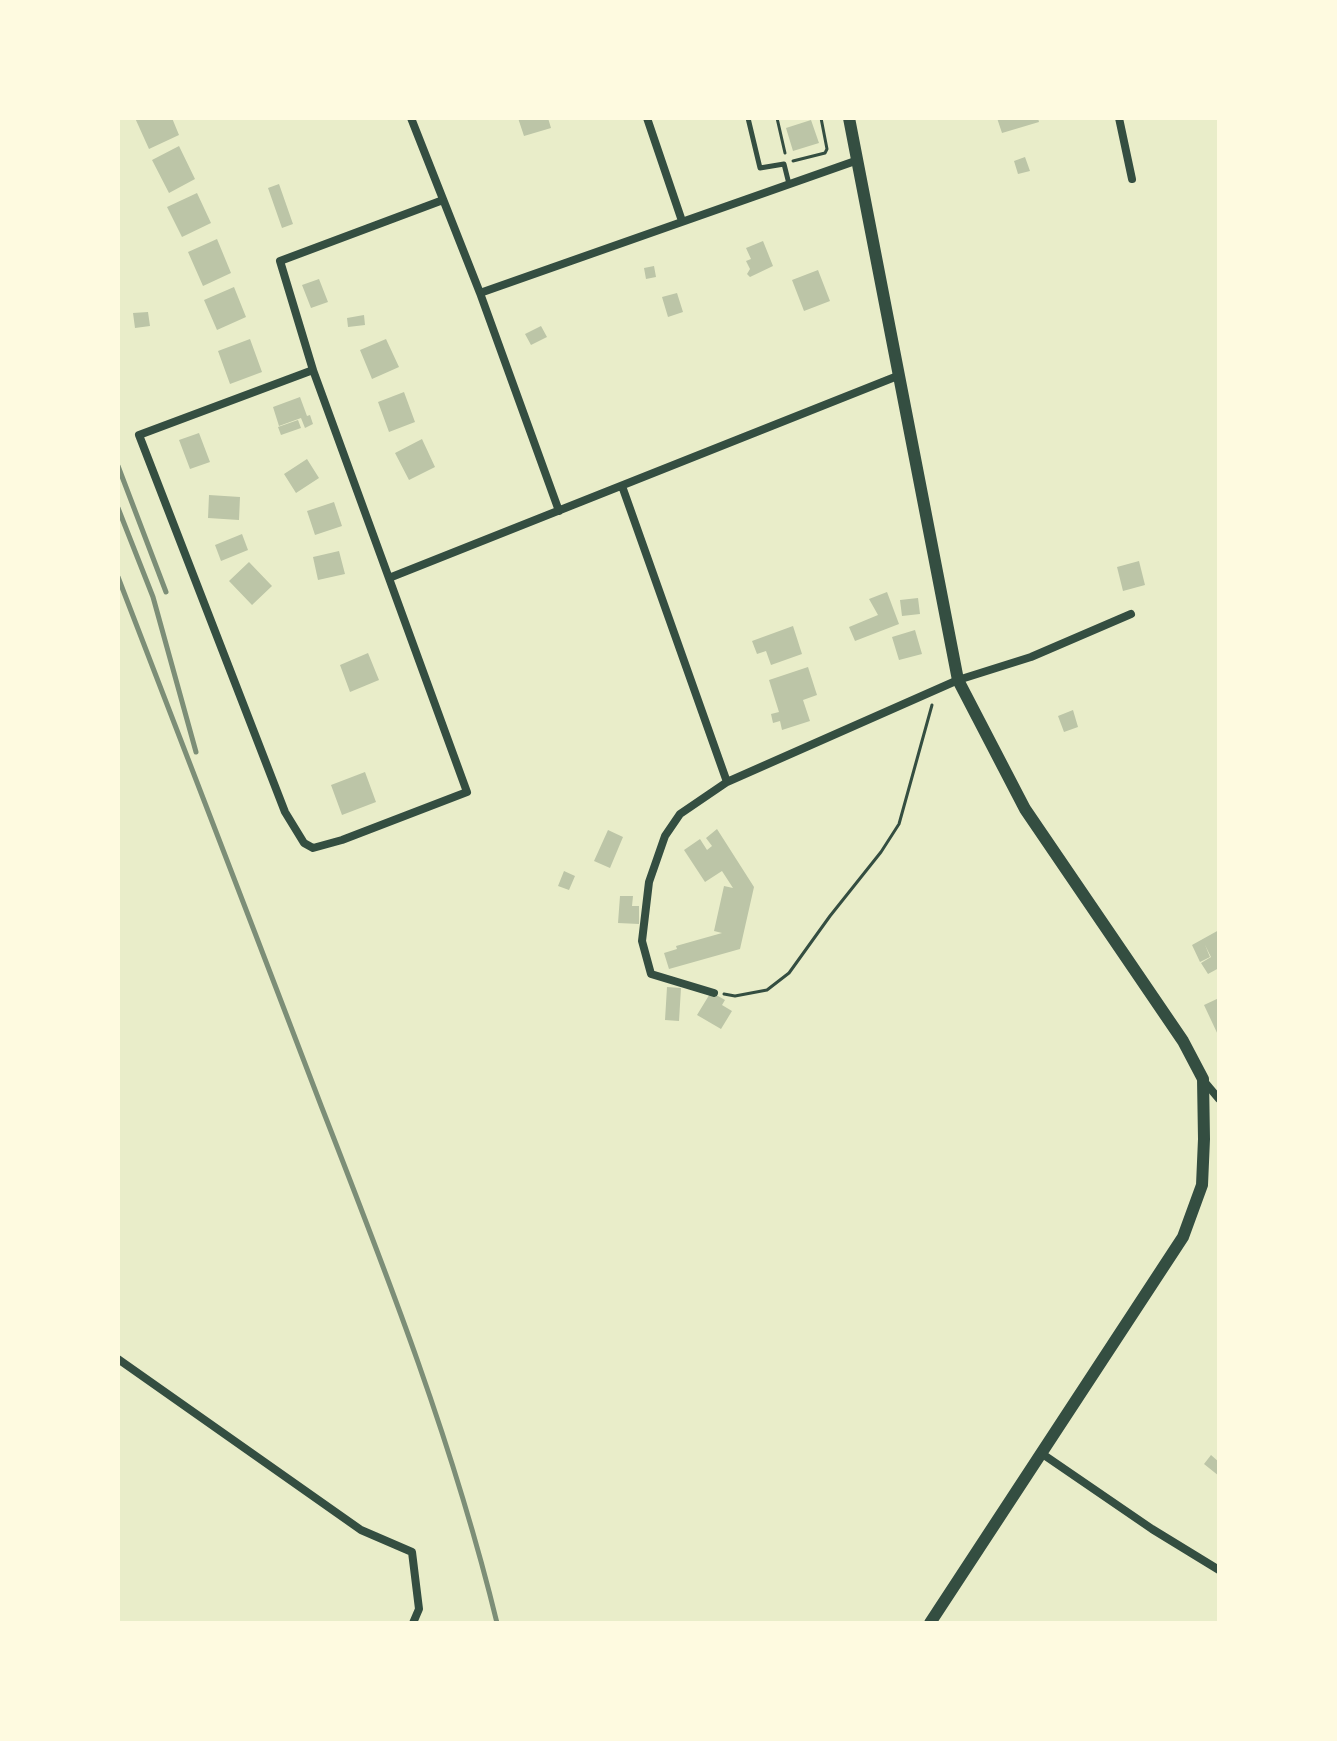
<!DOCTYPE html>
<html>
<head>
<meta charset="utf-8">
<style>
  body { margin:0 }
  #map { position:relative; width:1337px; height:1741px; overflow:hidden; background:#e9edc9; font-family:Manrope,sans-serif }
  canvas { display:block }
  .frame { position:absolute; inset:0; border:120px solid #fefae0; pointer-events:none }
</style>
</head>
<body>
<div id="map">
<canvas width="1337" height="1741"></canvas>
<div class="frame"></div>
</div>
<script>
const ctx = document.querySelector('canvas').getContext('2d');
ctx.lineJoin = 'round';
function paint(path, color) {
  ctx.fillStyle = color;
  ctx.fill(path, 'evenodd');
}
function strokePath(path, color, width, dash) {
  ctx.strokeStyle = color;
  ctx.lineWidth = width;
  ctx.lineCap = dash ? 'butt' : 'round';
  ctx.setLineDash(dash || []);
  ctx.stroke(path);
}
paint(new Path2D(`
  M135 118H172L179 135 149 149Z
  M518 118H548L551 128 524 136Z
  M997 118H1038L1039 122 1002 133Z
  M811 120 819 143 793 151 786 128Z
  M179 146 195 179 169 193 152 160Z
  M1025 157 1030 171 1018 174 1014 161Z
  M279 184 293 224 282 228 268 188Z
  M197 193 211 223 182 237 167 207Z
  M217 239 231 273 203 286 188 252Z
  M763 241 773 266 750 277 747 274 750 269 746 261 751 259 746 248Z
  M654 266 656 277 646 279 644 268Z
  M818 270 830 301 804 311 792 280Z
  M319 279 328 302 311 308 302 285Z
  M234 287 246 317 217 330 204 300Z
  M677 293 683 312 668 317 662 297Z
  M148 312 150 326 135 328 133 313Z
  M364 315 365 325 348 327 347 318Z
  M541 326 547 337 531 345 525 334Z
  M250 339 262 372 230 384 218 351Z
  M386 339 399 367 372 379 360 350Z
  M404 392 415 422 389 432 378 402Z
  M300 397 307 416 310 415 313 424 305 428 301 418 279 426 273 407Z
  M298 420 301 428 281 435 278 427Z
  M199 433 210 462 190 469 179 440Z
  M422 439 435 467 409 480 395 453Z
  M307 459 319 478 296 493 284 474Z
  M209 495 240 497 239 520 208 518Z
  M334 502 342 526 315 535 307 511Z
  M242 534 248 550 221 561 215 545Z
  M339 551 345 574 318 580 313 557Z
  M1139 561 1145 585 1123 591 1117 567Z
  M249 562 272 586 252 605 229 581Z
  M887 592 899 624 855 641 849 627 878 615 869 599Z
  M918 598 920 614 902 616 900 600Z
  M793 626 802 654 771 665 766 651 757 654 752 641Z
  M915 630 922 654 899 660 892 637Z
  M368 653 379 680 350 692 340 665Z
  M808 667 817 695 803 700 810 721 782 730 780 721 773 723 771 714 779 712 769 680Z
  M1073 710 1078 727 1064 732 1058 716Z
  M365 772 376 802 342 815 331 785Z
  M717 829 754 887 740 949 669 969 664 953 677 949 676 946 722 933 714 931 724 886 733 888 722 871 705 882 684 850 700 839 707 850 712 846 706 838Z
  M608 830 623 837 610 868 594 861Z
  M564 871 575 876 569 890 558 886Z
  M620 896H633L632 906H639V924L618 923Z
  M1219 930V968L1208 974 1201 963 1211 957 1205 945 1210 957 1200 962 1192 945Z
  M667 987 681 988 679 1021 665 1020Z
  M711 992 725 1000 722 1005 732 1011 721 1029 697 1015Z
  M1219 998V1037L1204 1005Z
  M1211 1455 1219 1462V1476L1204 1464Z`), '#bcc5a7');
strokePath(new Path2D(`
  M777 118 785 153
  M793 161 825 153 827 149 821 118
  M724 994 735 996 767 990 789 973 830 916 881 852 899 824 932 705`), '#344e41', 3);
strokePath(new Path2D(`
  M748 118 760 168 784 164 789 184`), '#344e41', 5);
strokePath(new Path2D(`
  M411 118 480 293 559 511
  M647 118 682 221
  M1119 118 1132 179
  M480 293 858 160
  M313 370 467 792 342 840 313 848 304 843 285 812 139 435 313 370 280 261 443 200
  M622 486 727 782
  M389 578 900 375
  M714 993 651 974 642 941 649 882 665 836 680 814 727 782 958 680 1031 657 1131 614
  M1203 1080 1219 1099
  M118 1359 361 1530 412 1552 419 1609 413 1623
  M1041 1453 1152 1529 1219 1570`), '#344e41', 8);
strokePath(new Path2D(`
  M849 118 958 680 1025 809 1183 1041 1203 1079 1204 1139 1202 1185 1183 1237 930 1623`), '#344e41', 12);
strokePath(new Path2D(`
  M118 466 166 592
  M118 508 153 597 196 752
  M118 577C187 754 254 931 322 1108 388 1277 454 1446 497 1623`), '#7c8e77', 5);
</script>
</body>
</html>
